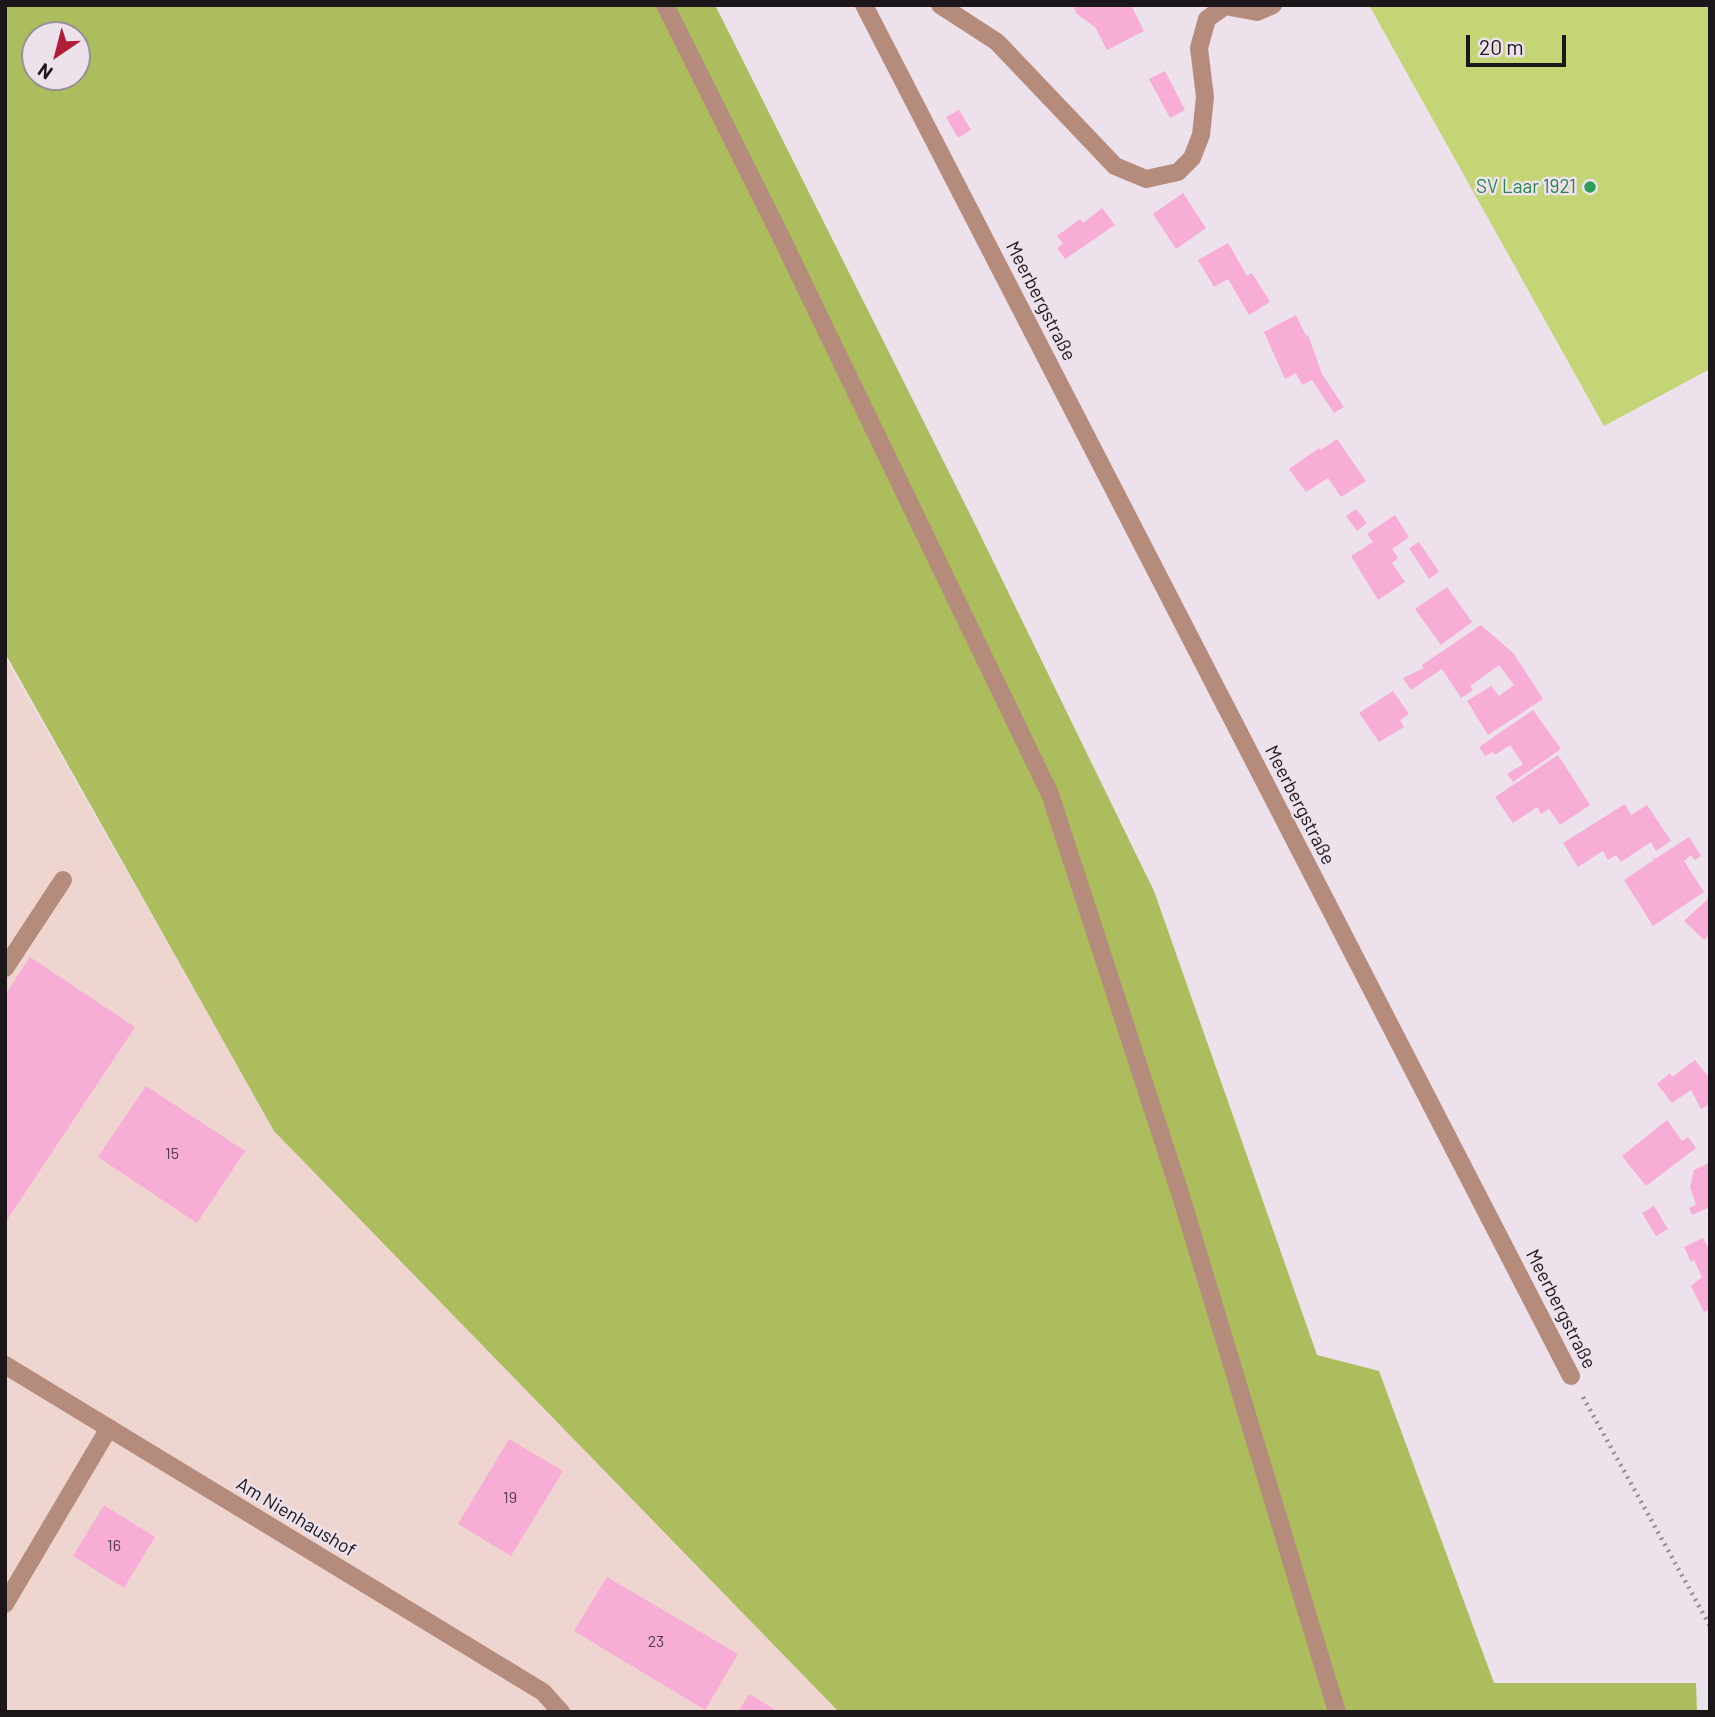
<!DOCTYPE html>
<html>
<head>
<meta charset="utf-8">
<style>
  body { margin:0 }
  #map { position:relative; width:1715px; height:1717px; overflow:hidden; background:#ede1ec; font-family:Barlow,sans-serif }
  canvas { display:block }
  .frame { position:absolute; inset:0; border:7px solid #1a161a; pointer-events:none }
  .north { position:absolute; left:21px; top:21px; width:70px; height:70px; box-sizing:border-box; background:#ede1ec; border:2px solid #999098; border-radius:50%; rotate:215deg; font-size:19px; font-weight:700; line-height:28px; text-align:center; color:#1a161a }
  .north::after { content:''; display:block; margin:auto; width:24px; height:32px; background:#b11d38; clip-path:polygon(50% 0,100% 100%,50% 72%,0 100%) }
  .scale { position:absolute; left:1466px; top:35px; width:100px; height:32px; box-sizing:border-box; border:4px solid #1a161a; border-top:0; padding-left:9px; font-size:21px; line-height:24px; white-space:nowrap; color:#1a161a; -webkit-text-stroke:5px #ede1ec; paint-order:stroke }
</style>
</head>
<body>
<div id="map">
<canvas width="1715" height="1717"></canvas>
<div class="frame"></div>
<div class="north">N</div>
<div class="scale">20 m</div>
</div>
<script>
const ctx = document.querySelector('canvas').getContext('2d');
ctx.lineJoin = 'round';
function paint(path, color) {
  ctx.fillStyle = color;
  ctx.fill(path, 'evenodd');
}
function strokePath(path, color, width, dash) {
  ctx.strokeStyle = color;
  ctx.lineWidth = width;
  ctx.lineCap = dash ? 'butt' : 'round';
  ctx.setLineDash(dash || []);
  ctx.stroke(path);
}
function write(font, color, halo, rows, align = 'center') {
  ctx.font = font + ' Barlow,sans-serif';
  ctx.lineWidth = 5;
  ctx.setLineDash([]);
  ctx.textBaseline = 'middle';
  ctx.strokeStyle = halo;
  ctx.fillStyle = color;
  for (const [text, x, y, turn = 0] of rows) {
    ctx.save();
    ctx.translate(x, y);
    ctx.rotate((+turn || 0) * Math.PI / 180);
    ctx.textAlign = isNaN(turn) ? turn : align;
    if (halo) ctx.strokeText(text, 0, 0);
    ctx.fillText(text, 0, 0);
    ctx.restore();
  }
}
paint(new Path2D(`
  M5 657 274 1131 839 1712H5Z`), '#efd5d0');
paint(new Path2D(`
  M1369 5H1710V369L1604 426Z`), '#c3d575');
paint(new Path2D(`
  M5 5H715L972 518 1154 891 1317 1355 1379 1371 1494 1683H1696L1697 1712H839L274 1131 5 653ZM35 35H77V77H35Z`), '#abbd5c');
paint(new Path2D(`
  M1080 5H1131L1144 31 1107 50 1095 27 1077 14 1074 8Z
  M1165 71 1185 110 1170 118 1149 79Z
  M959 110 971 130 958 138 946 117Z
  M1183 193 1206 228 1176 249 1153 214Z
  M1102 208 1115 225 1065 259 1057 248 1063 244 1057 236 1080 219 1083 223Z
  M1228 243 1247 276 1252 273 1270 302 1249 315 1228 279 1214 287 1198 260Z
  M1296 315 1306 336 1308 335 1322 374 1344 407 1334 413 1312 380 1302 385 1296 373 1285 379 1264 332Z
  M1337 439 1366 481 1341 497 1328 478 1306 492 1289 469 1319 448 1321 450Z
  M1356 509 1367 523 1357 531 1346 516Z
  M1395 515 1409 537 1392 549 1398 558 1392 563 1405 582 1378 600 1351 556 1373 542 1367 534Z
  M1419 542 1439 572 1429 579 1409 548Z
  M1447 587 1472 622 1441 645 1415 609Z
  M1481 625 1514 654 1543 699 1488 735 1467 701 1491 686 1499 696 1514 685 1499 665 1470 686 1473 690 1461 698 1442 669 1411 690 1403 678 1424 668 1422 665Z
  M1393 691 1409 714 1400 720 1404 727 1379 742 1359 713Z
  M1533 710 1561 749 1513 782 1507 774 1523 764 1510 745 1495 755 1493 752 1485 756 1479 747Z
  M1558 755 1590 805 1560 825 1549 809 1541 814 1537 807 1513 823 1495 797Z
  M1625 804 1631 815 1647 805 1671 841 1656 851 1651 842 1621 862 1616 855 1608 860 1603 851 1578 867 1563 843Z
  M1689 837 1701 856 1695 860 1691 855 1684 861 1704 892 1653 926 1624 880 1654 860 1651 856 1655 859Z
  M1710 897V934L1704 940 1684 921Z
  M30 957 135 1027 5 1223V995Z
  M1695 1060 1710 1079V1104L1701 1109 1691 1090 1672 1103 1657 1084 1670 1073 1672 1077Z
  M146 1086 245 1151 197 1223 98 1157Z
  M1667 1120 1682 1141 1688 1137 1696 1148 1646 1186 1622 1156Z
  M1709 1163 1710 1207 1692 1215 1689 1208 1696 1205 1690 1187 1694 1170Z
  M1654 1206 1668 1229 1656 1236 1642 1213Z
  M1703 1238 1710 1251V1309L1704 1312 1691 1286 1702 1277 1694 1260 1691 1262 1684 1247Z
  M509 1439 563 1471 511 1556 458 1524Z
  M104 1505 155 1537 124 1588 73 1556Z
  M607 1577 738 1654 705 1710 574 1631Z
  M749 1694 774 1709 781 1712H738Z`), '#f7add5');
strokePath(new Path2D(`
  M1583 1397 1710 1626`), '#938b93', 4.5, [2, 5]);
strokePath(new Path2D(`
  M665 5 782 239 1050 794 1180 1193 1337 1712
  M864 5 1571 1376
  M940 5 997 42 1115 166 1146 179 1178 172 1192 158 1201 135 1205 97 1199 48 1207 19 1225 6 1257 12 1273 5
  M5 968 63 880
  M5 1604 109 1428`), '#b58c7b', 18);
strokePath(new Path2D(`
  M5 1365 543 1692 561 1712`), '#b58c7b', 18);
for (const [x, y, r, color] of [
  [1590,187,7,"#2e9e5b"]
]) {
  const dot = new Path2D();
  dot.arc(x, y, r, 0, 2 * Math.PI);
  ctx.fillStyle = color;
  ctx.fill(dot);
  strokePath(dot, '#ede1ec', 2.5);
}
write('16px', '#513c49', null, [
  ["15",172,1154],
  ["19",510,1498],
  ["16",114,1546],
  ["23",656,1642]
]);
write('19px', '#27864d', '#ede1ec', [
  ["SV Laar 1921",1576,187]
], 'right');
write('19px', '#1a161a', '#ede1ec', [
  ["Meerbergstraße",1041,301,63],
  ["Meerbergstraße",1300,805,63],
  ["Meerbergstraße",1561,1309,63],
  ["Am Nienhaushof",296,1517,31]
]);
</script>
</body>
</html>
